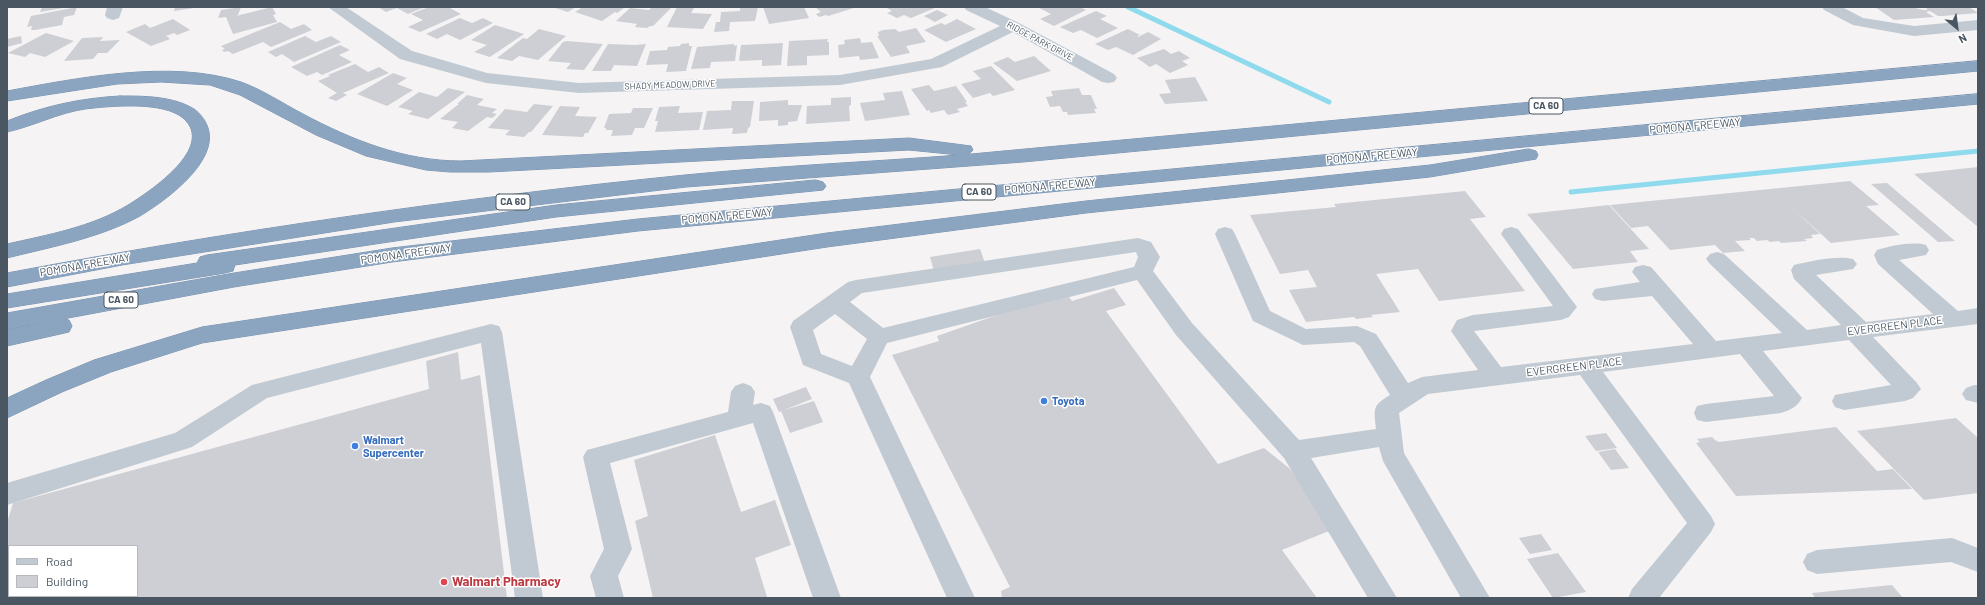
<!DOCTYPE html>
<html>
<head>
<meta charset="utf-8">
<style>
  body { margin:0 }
  #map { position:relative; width:1985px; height:605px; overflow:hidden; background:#f5f3f3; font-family:Barlow,sans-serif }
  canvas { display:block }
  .frame { position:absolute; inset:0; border:8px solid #4a5661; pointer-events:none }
  .legend { position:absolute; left:8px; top:545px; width:130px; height:52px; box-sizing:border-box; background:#fff; border:1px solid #b7bbc0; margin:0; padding:5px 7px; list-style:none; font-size:12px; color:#4a5661 }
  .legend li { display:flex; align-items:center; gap:8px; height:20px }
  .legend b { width:20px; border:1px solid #b7bbc0 }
  .north { position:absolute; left:1937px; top:8px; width:40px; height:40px; -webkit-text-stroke:3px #fff; paint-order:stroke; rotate:151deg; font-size:11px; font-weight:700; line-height:16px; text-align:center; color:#4a5661 }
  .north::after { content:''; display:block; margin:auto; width:14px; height:18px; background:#4a5661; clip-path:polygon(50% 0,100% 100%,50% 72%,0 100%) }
</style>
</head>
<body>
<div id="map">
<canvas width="1985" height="605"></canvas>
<div class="frame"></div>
<ul class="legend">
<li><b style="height:5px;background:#c1cad2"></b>Road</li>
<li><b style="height:11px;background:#cdcfd5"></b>Building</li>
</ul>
<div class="north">N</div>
</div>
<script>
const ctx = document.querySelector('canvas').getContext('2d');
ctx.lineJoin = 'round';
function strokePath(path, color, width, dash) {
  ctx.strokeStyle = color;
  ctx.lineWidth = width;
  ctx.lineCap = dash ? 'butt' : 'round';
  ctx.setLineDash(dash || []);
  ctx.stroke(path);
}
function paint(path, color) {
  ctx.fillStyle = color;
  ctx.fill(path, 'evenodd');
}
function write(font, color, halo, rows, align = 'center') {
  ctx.font = font + ' Barlow,sans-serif';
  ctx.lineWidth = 3;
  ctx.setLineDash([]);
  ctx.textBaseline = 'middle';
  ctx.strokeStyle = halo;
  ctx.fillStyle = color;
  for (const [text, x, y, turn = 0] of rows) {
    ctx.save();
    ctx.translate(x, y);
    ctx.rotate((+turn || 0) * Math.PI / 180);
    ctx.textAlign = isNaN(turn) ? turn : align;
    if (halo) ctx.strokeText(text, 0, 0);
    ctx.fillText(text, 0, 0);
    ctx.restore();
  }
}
strokePath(new Path2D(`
  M1128 7 1329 102
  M1571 192 1978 151`), '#90daee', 5);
paint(new Path2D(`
  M42 7H63V8L40 12Z
  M77 7 74 15 64 17 62 25 35 30H31L32 26 27 27 31 16Z
  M175 7H194V8L174 11Z
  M241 7 238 15 236 16 272 7 276 14 273 15 277 22 233 34 226 17 218 18 221 10Z
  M378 7H425L408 14 397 8 386 12Z
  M429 7H453L450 8 461 14 420 32 408 27 423 20 411 14Z
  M552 7H576L568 12Z
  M583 7H619L624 8 617 13 615 12 602 21 575 12Z
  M652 7H672L653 26H650L647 28 635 27 637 24 616 21 630 8 649 10Z
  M677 7 694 8 691 13 712 14 703 29 667 27Z
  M740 7H758L755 21 730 22 729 31 714 32 716 22H720L721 12 740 11Z
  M763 7H804L809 18 769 24Z
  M815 7H857L828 16 826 15 819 17 816 14 821 12Z
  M890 7H933L935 8 911 18 904 15 897 18 887 13 892 11 887 8Z
  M1037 7H1080L1086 10 1054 26 1040 19 1051 14Z
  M1875 7H1911L1923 10H1928L1926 9 1929 7H1969L1978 13 1942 16H1938L1930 11 1926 12 1934 17 1894 20Z
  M937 10 948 15 935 22 924 16Z
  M1096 11 1107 16 1100 19 1118 28 1097 38 1081 30 1073 33 1060 27Z
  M460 18 472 23 483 18 493 23 460 40 447 34 437 39 426 34Z
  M173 19 190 30 177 35 174 33 166 36 170 39 151 46 126 32 145 24 150 28Z
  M957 19 976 29 946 42 924 30 941 23 945 25Z
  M280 22 291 29 304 24 312 30 271 47 263 42 233 54 228 51 224 52 222 50 225 49 221 46Z
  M495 25 524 34 490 57 474 52 487 45 471 40Z
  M916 28 926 42 906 46 910 53 900 55 891 57 877 36H879L878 32 883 30 895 29 899 32Z
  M539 29 566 36 538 60 519 56 512 61 497 58 523 38 527 39Z
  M1128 29 1140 35 1137 36 1138 37 1148 32 1161 39 1133 55 1116 47 1108 50 1095 44Z
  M46 33 74 41 45 57 30 53 25 57 8 53Z
  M21 36 22 43 7 47V39Z
  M305 36 316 42 331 36 341 42 294 62 282 54 276 57 268 52Z
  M103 37 100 41 120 40 107 53H98L93 59 64 61 82 38Z
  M860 38 861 43 872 42 879 58 860 60 859 56 839 58 838 45 845 44 844 40Z
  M828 39 827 42H829V55L807 56V65L787 66 789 41Z
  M567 41 603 44 584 70 566 69 571 63 548 61 563 42Z
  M689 43V46H692L686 71 666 72 668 64 646 65 650 51 667 50 668 47 680 46 681 44Z
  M783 43 781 65 762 66V60L739 61 741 45Z
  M608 44 635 45 646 44 637 66 614 65 611 71H592Z
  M734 44V46L737 45 735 61 711 62 710 68 691 69 697 47Z
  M340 45 350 50 339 55 352 62 322 75 317 72 307 76 291 67Z
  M1164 49 1171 54 1179 51 1190 58 1182 61 1188 65 1170 73 1156 64 1150 67 1137 58Z
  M1034 56 1051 71 1017 81 993 63 1008 57 1015 62Z
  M355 64 368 72 379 67 389 73 343 93 347 95 336 101 328 98 337 93 318 81 330 76 328 75Z
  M991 66 1015 90 993 96 990 93 973 98 961 84 981 79 973 71Z
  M393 73 407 78 397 84 413 90 387 106 357 94Z
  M1195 77 1208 101 1165 104 1159 94 1171 93 1165 80Z
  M929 85 934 91 956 86 967 102H965L968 106 957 109 960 112 948 115 944 110 931 113 929 110 927 111 911 89Z
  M448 88 465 92 428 119 408 114 413 111 398 107 419 92 437 97Z
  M1079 88 1082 95H1091L1097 109H1094L1096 113 1068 115 1067 112H1063L1060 106 1050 107 1046 97 1053 96 1051 91Z
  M902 91 910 115 865 121 860 103 885 100 883 93Z
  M467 95 484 99 477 105 497 109 492 113 497 114 492 118 487 117 468 131 452 128 458 122 440 119 459 104H457Z
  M851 97V105L849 106 850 121 806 124 807 106 831 105V98Z
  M788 100V105H802L797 121 788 122V125L778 126V120L759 121 760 102Z
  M732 101H754L750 127 748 128 747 133 732 134 733 128 703 130 707 111 731 110Z
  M534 104 553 106 531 132H529L524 137 505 135 510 130 488 128 505 109 527 112Z
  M560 106 580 107 575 116 597 117 588 133H585L583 137 542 135Z
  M680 106 678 113 703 112 699 130 655 132 658 121H655L659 107Z
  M633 108H653L644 128H635L632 135 611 136 613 130H606V128H604L609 114 631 113Z
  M1978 167V227L1914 174Z
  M1850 181 1879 205 1866 206 1900 235 1831 243 1791 207 1820 234 1811 235 1813 238 1804 239 1807 241 1781 243 1779 241 1770 242 1767 240 1757 241 1754 238H1749L1751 240 1735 241 1745 251 1723 253 1715 245 1670 250 1648 226 1631 228 1610 205Z
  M1887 183 1955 241 1938 242 1871 184Z
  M1465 191 1486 217 1470 219 1525 291 1439 301 1418 269 1376 274 1400 312 1371 315 1373 317 1356 319 1354 317 1306 322 1289 290 1317 287 1308 270 1280 274 1250 215 1336 207 1334 204Z
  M1609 205 1649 249 1630 251 1638 262 1573 269 1527 214Z
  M980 249 985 263 934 271 930 257Z
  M1114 288 1126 305 1106 311 1218 464 1264 448 1289 468 1307 488 1329 531 1282 550 1317 598H1002L1001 591 1010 587 892 355 939 341 937 336 1000 314 1069 297 1072 301Z
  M458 352 461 380 480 375 507 598H7V523L13 503 429 389 426 361ZM9 546H137V596H9Z
  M806 387 812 399 779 412 773 399Z
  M814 401 823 422 790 433 781 411Z
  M1956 418 1978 438V493L1924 500 1857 431Z
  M1836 427 1877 471 1893 469 1912 489 1736 496 1696 443 1700 442 1697 439 1712 437 1715 440 1719 442Z
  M1606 433 1617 448 1596 451 1585 436Z
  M715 435 741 512 775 500 791 545 755 558 767 597 653 598 635 521 648 516 634 460Z
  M1615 449 1629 468 1611 470 1598 452Z
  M1541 534 1552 550 1530 554 1519 538Z
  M1558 553 1586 592 1553 598 1527 559Z
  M1892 585 1903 598H1815L1812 593Z`), '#cdcfd5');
const highway = new Path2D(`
  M1978 61V71L1023 162 686 187 394 222 122 265 7 287V273C231 231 458 198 685 175 776 166 868 162 959 155L909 150 489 172H450L426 170 366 156 316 135 240 95 210 85 161 82 117 84 7 101V91C78 78 171 59 241 82 263 90 282 103 303 114 352 140 404 161 461 161L909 138 971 146 973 150 969 154Z
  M1978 94V104L638 231 392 262 234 287 63 319 69 320 72 326 69 332 7 346V330L41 323 7 329V313L234 273 392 248 638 219Z
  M120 96C144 96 173 96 194 109 200 113 206 121 208 128 219 162 165 201 140 216 100 238 51 247 7 258V244C47 235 92 227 128 205 149 192 217 147 183 118 163 101 110 106 85 109 58 113 34 126 7 132V121C44 106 81 98 120 96Z
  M1529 149 1536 151 1538 155 1536 159 1430 177 1086 213 827 247 202 343 111 372 62 392 7 418V398L46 380 94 360 202 327 827 233 1086 201 1430 165Z
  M816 180 823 182 826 186 823 190 556 217 235 265 233 271 225 273 7 308V294L197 263 200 257 207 255 556 205Z`);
strokePath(highway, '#7690ad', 1);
paint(new Path2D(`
  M107 7H123L119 18 113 20 107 18 105 15Z
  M328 7H346L412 51 487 73 579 83 840 75 931 59 1000 26 966 10 964 7H985L1019 23 1114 74 1117 78 1114 82 1108 83 1102 82 1013 32 942 67 840 85 579 93 486 83 400 59Z
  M1822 7H1842L1863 18 1914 26 1978 20V30L1914 36 1853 25 1824 10Z
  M1225 227 1232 229 1235 234 1270 311 1306 329 1357 326 1376 334 1408 383 1422 377 1478 370 1451 331 1457 320 1473 315 1553 306 1501 234 1504 229 1511 227 1518 229 1577 307 1569 317 1561 320 1474 331 1501 367 1693 344 1652 296 1603 301 1595 299 1592 294 1595 289 1640 282 1632 272 1635 267 1643 265 1651 267 1716 341 1782 333 1710 264 1706 259 1710 254 1717 252 1724 254 1807 330 1841 325 1794 279 1791 270 1794 265C1810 261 1838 255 1853 259L1857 264 1853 269 1816 275 1866 322 1933 314 1878 264 1874 255 1877 250C1891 246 1912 241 1926 245L1929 250 1926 255 1899 260 1958 311 1978 308V324L1873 337 1917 383 1921 389 1913 398 1905 401 1844 410 1835 407 1832 401 1835 395 1891 385 1849 340 1763 351 1802 398C1797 407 1790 410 1781 413L1706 422 1697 420 1694 413 1697 406 1706 404 1774 396 1740 354 1603 372 1711 516 1715 524 1711 532 1659 598H1628L1632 589 1687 523 1580 375 1428 394 1399 413 1404 453 1490 598H1461L1383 461 1379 447 1311 458 1397 598H1368L1284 458 1176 335 1137 280 887 343 870 377 975 598H947L849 383 803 365 790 327 793 321 848 282 856 280 1138 238 1151 242 1160 257 1153 271 1192 323 1299 440 1376 429C1374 408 1372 406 1390 395L1360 346 1354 342 1303 345 1253 321 1215 234 1218 229ZM1136 252 1138 257 1134 267 883 328 850 302 862 293ZM835 314 867 339 852 366 821 354 813 330Z
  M491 324 499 326 502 332 543 598H515L481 343 267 398 192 447 7 505V483L175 433 252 385Z
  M743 383 751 386 755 392 753 405 761 403 770 406 773 412 841 598H813L753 423 610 463 632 549 618 576 624 598H596L590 576 604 549 583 457 587 450 728 412 731 392 735 386Z
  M1974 385H1978V403L1966 400 1962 394 1966 388Z
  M1952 538 1978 548V572L1951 562 1817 574 1807 570 1803 562 1807 554 1817 550Z`), '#c1cad2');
paint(highway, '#8ba5c1');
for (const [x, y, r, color] of [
  [1044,401,4,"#3f7fe0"],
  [355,446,4,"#3f7fe0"],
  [444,582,4,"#e0444e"]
]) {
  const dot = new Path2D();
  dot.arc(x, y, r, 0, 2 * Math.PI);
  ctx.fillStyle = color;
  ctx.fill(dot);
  strokePath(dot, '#fff', 1.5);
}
write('9px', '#4a5661', '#fff', [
  ["RIDGE PARK DRIVE",1040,41,28],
  ["SHADY MEADOW DRIVE",670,85,-2]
]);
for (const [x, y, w] of [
  [1546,106,34],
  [979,192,34],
  [513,202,34],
  [121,300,34]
]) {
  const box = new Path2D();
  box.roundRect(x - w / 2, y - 8, w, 16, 3);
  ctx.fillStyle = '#fff';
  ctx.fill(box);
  strokePath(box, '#4a5661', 1);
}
write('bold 10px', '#4a5661', null, [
  ["CA 60",1546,106],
  ["CA 60",979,192],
  ["CA 60",513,202],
  ["CA 60",121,300]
]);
write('11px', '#4a5661', '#fff', [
  ["POMONA FREEWAY",1695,126,-5],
  ["POMONA FREEWAY",1372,156,-5],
  ["POMONA FREEWAY",1050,186,-5],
  ["POMONA FREEWAY",727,216,-5],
  ["POMONA FREEWAY",406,254,-8],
  ["POMONA FREEWAY",85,265,-10],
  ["EVERGREEN PLACE",1895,326,-7],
  ["EVERGREEN PLACE",1574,367,-7]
]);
write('bold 11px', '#366cbe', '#fff', [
  ["Toyota",1052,401],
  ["Walmart",363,440],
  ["Supercenter",363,453]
], 'left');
write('bold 13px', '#be3a42', '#fff', [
  ["Walmart Pharmacy",452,582]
], 'left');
</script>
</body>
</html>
